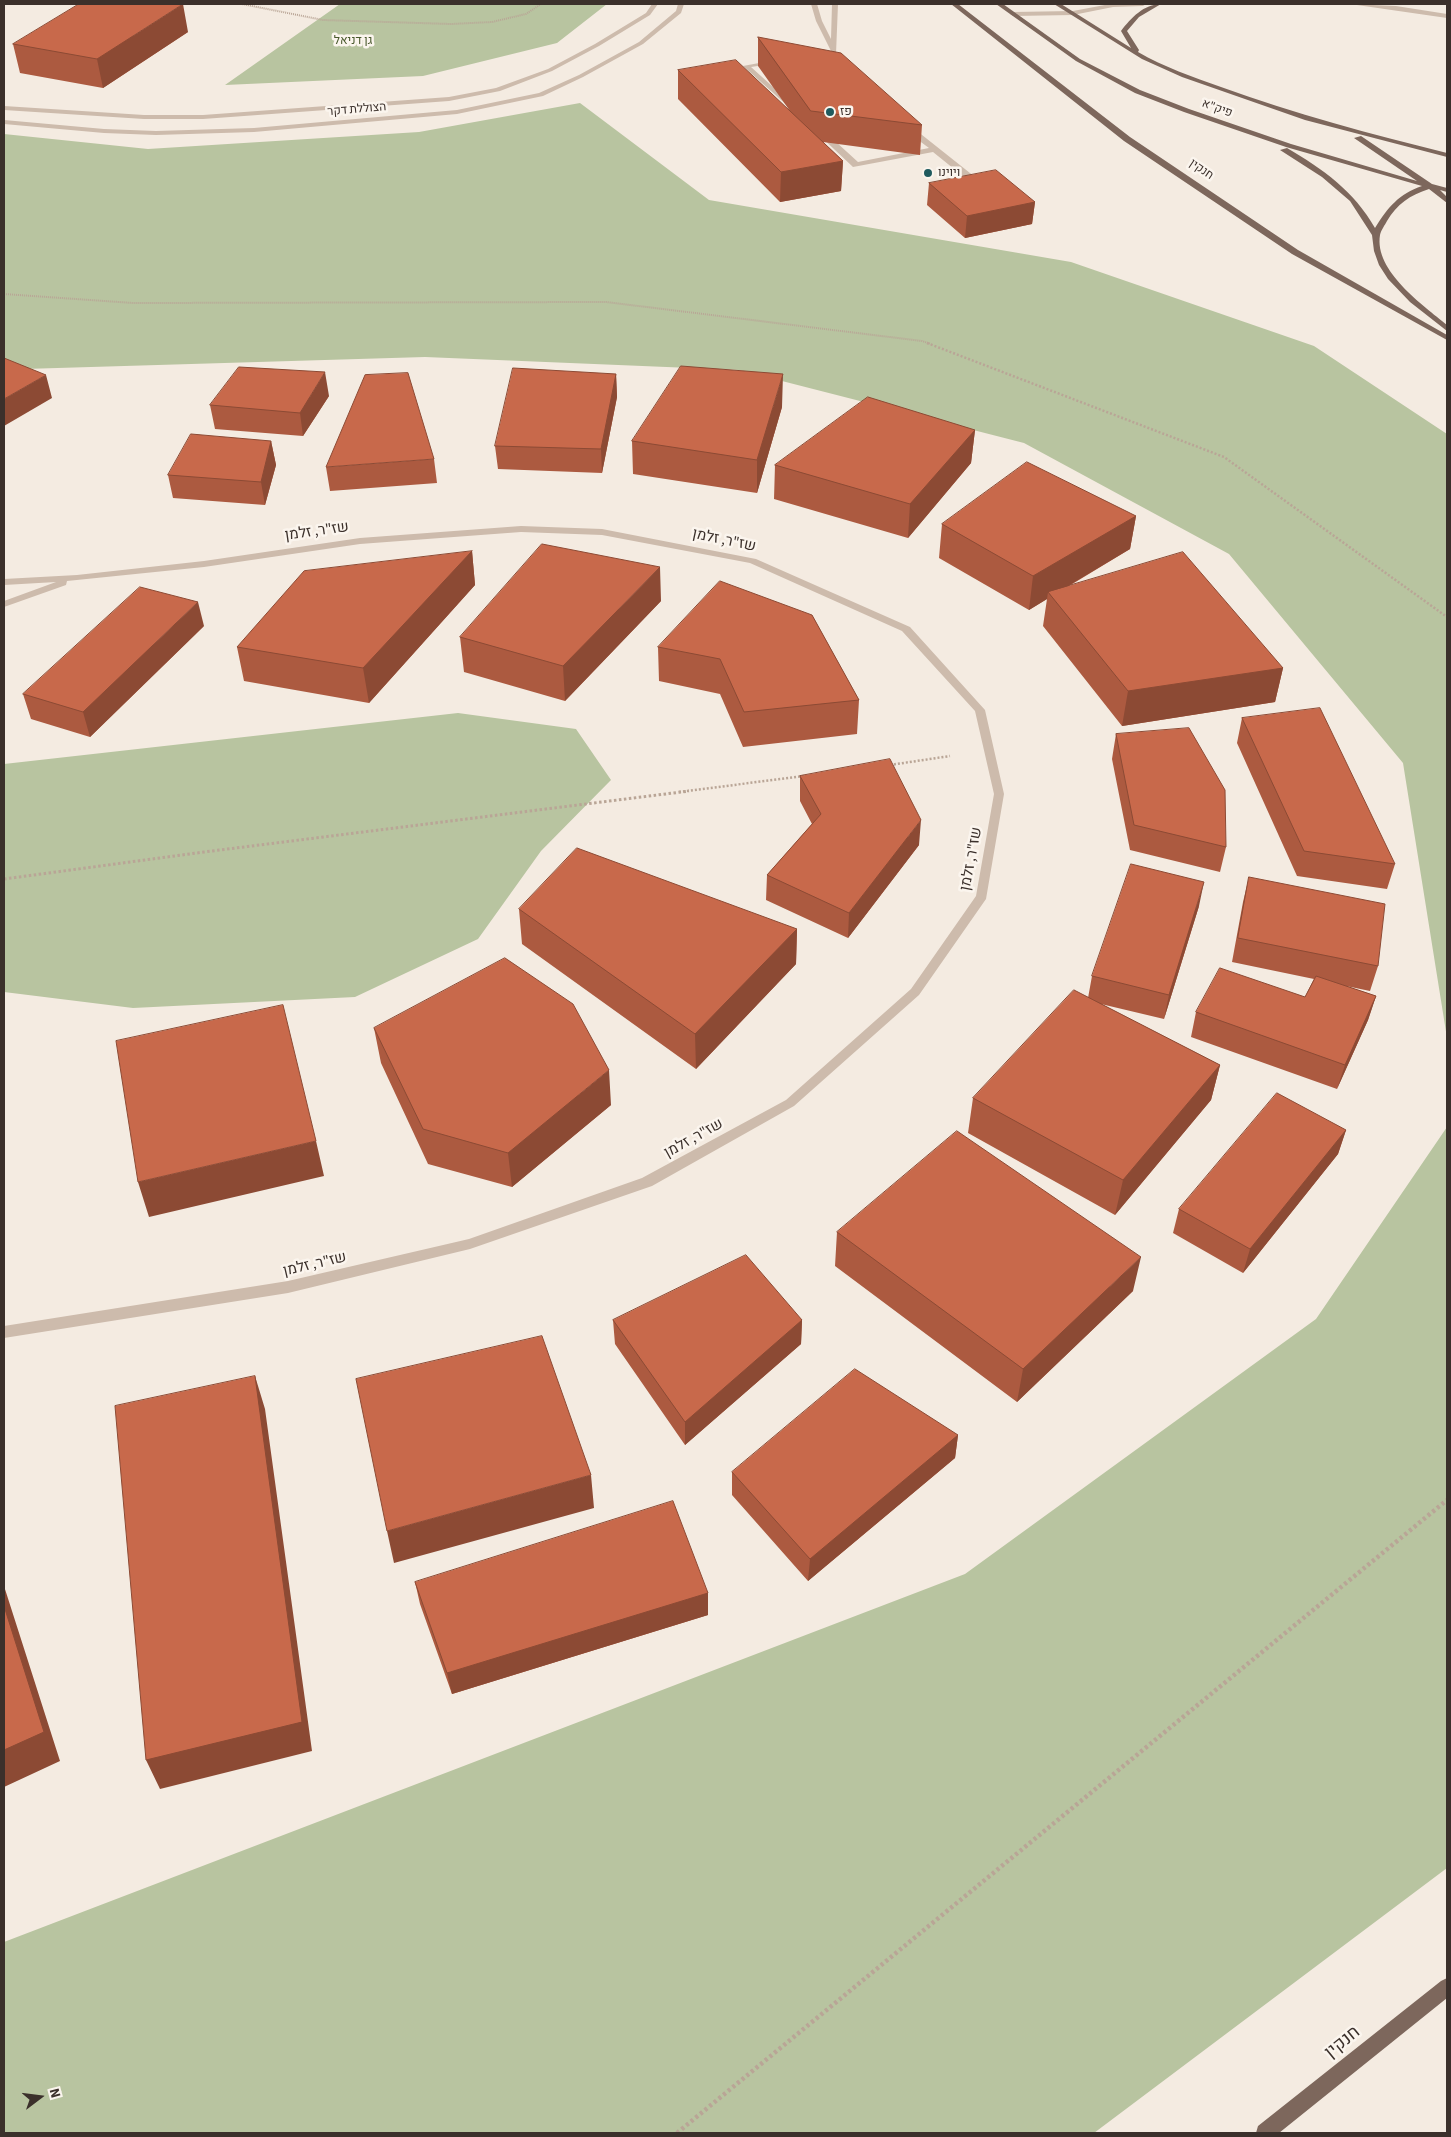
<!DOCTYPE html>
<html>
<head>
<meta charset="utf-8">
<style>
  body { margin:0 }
  #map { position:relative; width:1451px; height:2137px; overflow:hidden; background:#f4ebe1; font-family:"Source Sans 3",sans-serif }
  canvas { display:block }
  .frame { position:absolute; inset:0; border:5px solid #3b302b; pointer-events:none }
  .north { position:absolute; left:15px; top:2072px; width:50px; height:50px; -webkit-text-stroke:4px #fbf5ee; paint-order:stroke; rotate:75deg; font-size:14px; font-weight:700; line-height:20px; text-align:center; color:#3b302b }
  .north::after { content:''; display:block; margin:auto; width:18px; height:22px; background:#3b302b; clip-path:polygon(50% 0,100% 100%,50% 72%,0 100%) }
</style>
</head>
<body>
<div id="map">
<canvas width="1451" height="2137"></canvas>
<div class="frame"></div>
<div class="north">N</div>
</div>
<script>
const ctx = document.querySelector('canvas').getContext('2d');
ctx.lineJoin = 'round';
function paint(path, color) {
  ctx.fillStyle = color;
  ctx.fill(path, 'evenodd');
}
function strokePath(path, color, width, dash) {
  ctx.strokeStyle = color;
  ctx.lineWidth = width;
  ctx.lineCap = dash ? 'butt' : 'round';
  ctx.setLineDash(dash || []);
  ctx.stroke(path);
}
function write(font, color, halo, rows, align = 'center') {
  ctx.font = font + ' "Source Sans 3",Heebo,sans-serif';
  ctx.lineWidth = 5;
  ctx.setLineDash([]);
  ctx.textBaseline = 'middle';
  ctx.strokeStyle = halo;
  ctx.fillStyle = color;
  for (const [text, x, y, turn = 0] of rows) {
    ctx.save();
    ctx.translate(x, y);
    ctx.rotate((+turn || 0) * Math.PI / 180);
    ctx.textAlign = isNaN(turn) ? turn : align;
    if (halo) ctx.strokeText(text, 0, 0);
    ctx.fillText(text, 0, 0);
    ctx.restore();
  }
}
paint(new Path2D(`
  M340 4H607L557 43 423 76 225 85Z
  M580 103 709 200 1071 262 1314 346 1447 434V1038L1403 763 1229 554 1024 443 739 370 425 357 24 369 4 358V134L148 149 419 132Z
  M458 713 576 729 611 780 541 851 478 939 355 997 133 1008 4 992V764Z
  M1447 1127V1868L1094 2133H4V1942L965 1574 1316 1319Z`), '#b8c4a0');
strokePath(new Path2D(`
  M242 4 323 20 451 24 492 22 526 14 541 4
  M4 294 133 303 606 302 922 341 931 344`), '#b9a596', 2, [1, 1]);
strokePath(new Path2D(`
  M927 343 1224 457 1447 617
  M890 765 950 756
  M679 792 804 776`), '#b9a596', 2.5, [2, 2]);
strokePath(new Path2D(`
  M4 879 204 852 689 791`), '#b9a596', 3, [2.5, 2.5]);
strokePath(new Path2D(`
  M677 2133 1447 1500`), '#b9a596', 4.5, [3, 3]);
paint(new Path2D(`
  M652 4H658L650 15 599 46 552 71 500 91 449 101 203 119H144L4 110V106L144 115H203L449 97 496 88 548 69 595 44 646 13Z
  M678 4H684L681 13 643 44 583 77 543 96 457 114 254 132 156 135 104 133 4 124V120L104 129 156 131 254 128 457 110 539 93 579 75 639 42 676 11Z
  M811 4H817L822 21 831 39 832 4H838L836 54 819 57 816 55 831 51 816 21Z
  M1110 4H1146L1143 6 1113 7 1073 15 1013 16 1010 14 1013 12 1073 11Z
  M1350 4 1396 6 1447 14V18Z
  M775 60 778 62 777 63 751 67 793 105V107H789L743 66Z
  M906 127H912L975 177V181H969L933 152 853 167 817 133 824 131 858 162 929 148 906 131Z
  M521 526 602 529 756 559 910 627 985 710 1004 794 986 899 919 995 794 1106 652 1186 470 1249 288 1293 4 1338V1326L288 1281 469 1239 642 1178 786 1100 911 989 976 896 994 794 975 711 902 631 750 563 602 535 521 532 360 544 204 567 67 581 66 585 4 607V601L56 582 4 585V579L77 575 204 561 360 538Z`), '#cdbbac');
paint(new Path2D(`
  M951 4H958L1130 137 1298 250 1447 335V340L1292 254 1124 141Z
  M996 4H1003L1080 59 1140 90 1189 109 1291 144 1417 181 1354 138 1361 136 1432 184 1447 188V192L1440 190 1447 197V203L1429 189C1410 195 1397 204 1387 221 1385 225 1381 230 1380 235 1374 271 1423 305 1447 325V331L1410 302 1388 279 1379 265 1374 251 1372 235 1350 201 1322 177 1280 150 1287 148C1323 169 1354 191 1375 228 1388 207 1399 194 1422 186L1286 147 1184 112 1135 93 1076 61Z
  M1054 4H1061L1131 48 1121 31C1131 18 1144 4 1161 4L1139 17 1127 31 1139 50 1138 52C1164 67 1193 77 1221 87 1295 114 1371 134 1447 153V157L1305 120 1182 77 1142 59Z
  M1447 1978V1998L1279 2133H1256L1258 2126 1441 1981Z`), '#7d675c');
paint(new Path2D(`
  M188 32 103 88 20 73 13 44Z
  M758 37 922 125 920 155 823 142 843 161 841 191 780 202 678 99V70L790 111 758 66Z
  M929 183 1035 202 1032 224 965 238 927 205Z
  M616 374 617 397 602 473 498 469 495 446Z
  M329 396 303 436 215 429 210 405Z
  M782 407 757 493 633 474 632 441Z
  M975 430 971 463 908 538 774 499 775 465Z
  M271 441 276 465 265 505 173 498 168 475Z
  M434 459 437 483 330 491 326 467Z
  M1136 516 1130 549 1069 586 1283 668 1275 702 1122 726 1043 626 1047 599 1029 610 939 558 942 524Z
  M472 551 475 585 369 703 244 681 237 647Z
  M661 601 565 701 464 672 460 637Z
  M812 615 859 700 857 734 743 747 720 694 659 681 658 647Z
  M204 626 90 737 31 719 23 694Z
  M1242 718 1395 864 1387 889 1297 876 1237 743Z
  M1116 734 1226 847 1220 872 1130 850 1112 759Z
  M800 776 919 845 848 938 766 900 767 875 812 824 800 801Z
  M1249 877 1378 966 1370 991 1346 986 1376 996 1368 1020 1337 1089 1191 1037 1196 1012 1305 997 1314 979 1232 962 1243 902Z
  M1199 906 1164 1019 1101 1004 1220 1065 1211 1100 1115 1215 968 1133 973 1098 1088 998 1092 976Z
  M519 909 797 929 796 964 696 1069 522 944Z
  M374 1028 611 1105 512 1187 428 1164 381 1063Z
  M1346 1130 1338 1154 1243 1273 1173 1233 1179 1209Z
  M837 1232 1133 1291 1017 1402 835 1266Z
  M613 1320H802L801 1344 685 1445 615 1344Z
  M958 1435 955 1458 808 1581 732 1495V1472Z
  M415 1582 708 1593V1615L452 1694 420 1604Z`), '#ac5a40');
paint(new Path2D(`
  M183 4 188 32 103 88 97 59Z
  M843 161 841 191 780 202 781 172Z
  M1035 202 1032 224 965 238 967 216Z
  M325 372 329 396 303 436 300 413Z
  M616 374 617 397 602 473 601 449Z
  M783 374 782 407 757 493V460Z
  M46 375 52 398 4 426V399Z
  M975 430 971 463 908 538 910 504Z
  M271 441 276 465 265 505 261 482Z
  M1136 516 1130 549 1051 596 1048 592 1047 599 1029 610 1033 576Z
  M472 551 475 585 369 703 363 668Z
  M660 567 661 601 565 701 563 666Z
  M198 602 204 626 90 737 83 712Z
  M1283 668 1275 702 1122 726 1128 691Z
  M921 820 919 845 848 938 849 913Z
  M1204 882 1199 906 1164 1019 1169 995Z
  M797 929 796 964 696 1069 695 1034Z
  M1376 996 1368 1020 1337 1089 1345 1065Z
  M1220 1065 1211 1100 1115 1215 1123 1180Z
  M609 1070 611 1105 512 1187 508 1153Z
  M1346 1130 1338 1154 1243 1273 1250 1249Z
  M316 1141 324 1176 149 1217 138 1182Z
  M1141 1257 1133 1291 1017 1402 1023 1369Z
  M802 1320 801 1344 685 1445V1422Z
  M255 1376 265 1409 312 1751 160 1789 146 1760Z
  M958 1435 955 1458 808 1581 810 1559Z
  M591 1475 594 1508 394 1563 387 1531Z
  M4 1586 60 1761 4 1787Z
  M708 1593V1615L452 1694 447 1673Z`), '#8c4a34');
const building = new Path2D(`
  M79 4H183L97 59 13 44Z
  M758 37 841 53 922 125 811 111Z
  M736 60 843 161 781 172 678 70Z
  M996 170 1035 202 967 216 929 183Z
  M4 358 46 375 4 399Z
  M681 366 783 374 757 460 632 441Z
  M239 367 325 372 300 413 210 405Z
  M513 368 616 374 601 449 495 446Z
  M408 373 434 459 326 467 365 375Z
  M868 397 975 430 910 504 775 465Z
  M191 434 271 441 261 482 168 475Z
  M1027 462 1136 516 1033 576 942 524Z
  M542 544 660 567 563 666 460 637Z
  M472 551 363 668 237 647 304 571Z
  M1183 552 1283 668 1128 691 1048 592Z
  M720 581 812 615 859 700 744 712 720 659 658 647Z
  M140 587 198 602 83 712 23 694Z
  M1320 708 1395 864 1304 851 1242 718Z
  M1189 728 1225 790 1226 847 1134 825 1116 734Z
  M890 759 921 820 849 913 767 875 821 814 800 776Z
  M577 848 797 929 695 1034 519 909Z
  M1131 864 1204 882 1169 995 1092 976Z
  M1249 877 1385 904 1378 966 1238 938Z
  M505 958 573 1004 609 1070 508 1153 423 1129 374 1028Z
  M1220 968 1305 997 1316 976 1376 996 1345 1065 1196 1012Z
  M1074 990 1220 1065 1123 1180 973 1098Z
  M283 1005 316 1141 138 1182 116 1041Z
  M1277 1093 1346 1130 1250 1249 1179 1209Z
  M957 1131 1141 1257 1023 1369 837 1232Z
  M746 1255 802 1320 685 1422 613 1320Z
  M542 1336 591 1475 387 1531 356 1379Z
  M855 1369 958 1435 810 1559 732 1472Z
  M255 1376 302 1722 146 1760 115 1406Z
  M673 1501 708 1593 447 1673 415 1582Z
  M4 1606 44 1732 4 1750Z`);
paint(building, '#c8694b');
strokePath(building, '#8c4a34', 1);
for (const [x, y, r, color] of [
  [830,112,5,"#1f5a5e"],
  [928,173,5,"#1f5a5e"]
]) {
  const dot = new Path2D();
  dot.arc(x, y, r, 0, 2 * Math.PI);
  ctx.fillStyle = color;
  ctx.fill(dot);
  strokePath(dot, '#fbf5ee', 2);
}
write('12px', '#4a5a2e', '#fbf5ee', [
  ["גן דניאל",353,41]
]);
write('12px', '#3b302b', '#fbf5ee', [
  ["פיק\"א",1217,109,20],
  ["הצוללת דקר",357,110,-5],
  ["חנקין",1201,170,34]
]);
write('12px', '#3b302b', '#fbf5ee', [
  ["פז",840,112],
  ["ויוינו",938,173]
], 'left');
write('15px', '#3b302b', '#fbf5ee', [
  ["שז\"ר, זלמן",317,532,-8],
  ["שז\"ר, זלמן",724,541,12],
  ["שז\"ר, זלמן",972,859,-79],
  ["שז\"ר, זלמן",694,1139,-29],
  ["שז\"ר, זלמן",315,1265,-13]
]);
write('18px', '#3b302b', '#fbf5ee', [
  ["חנקין",1343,2043,-39]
]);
</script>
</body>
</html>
